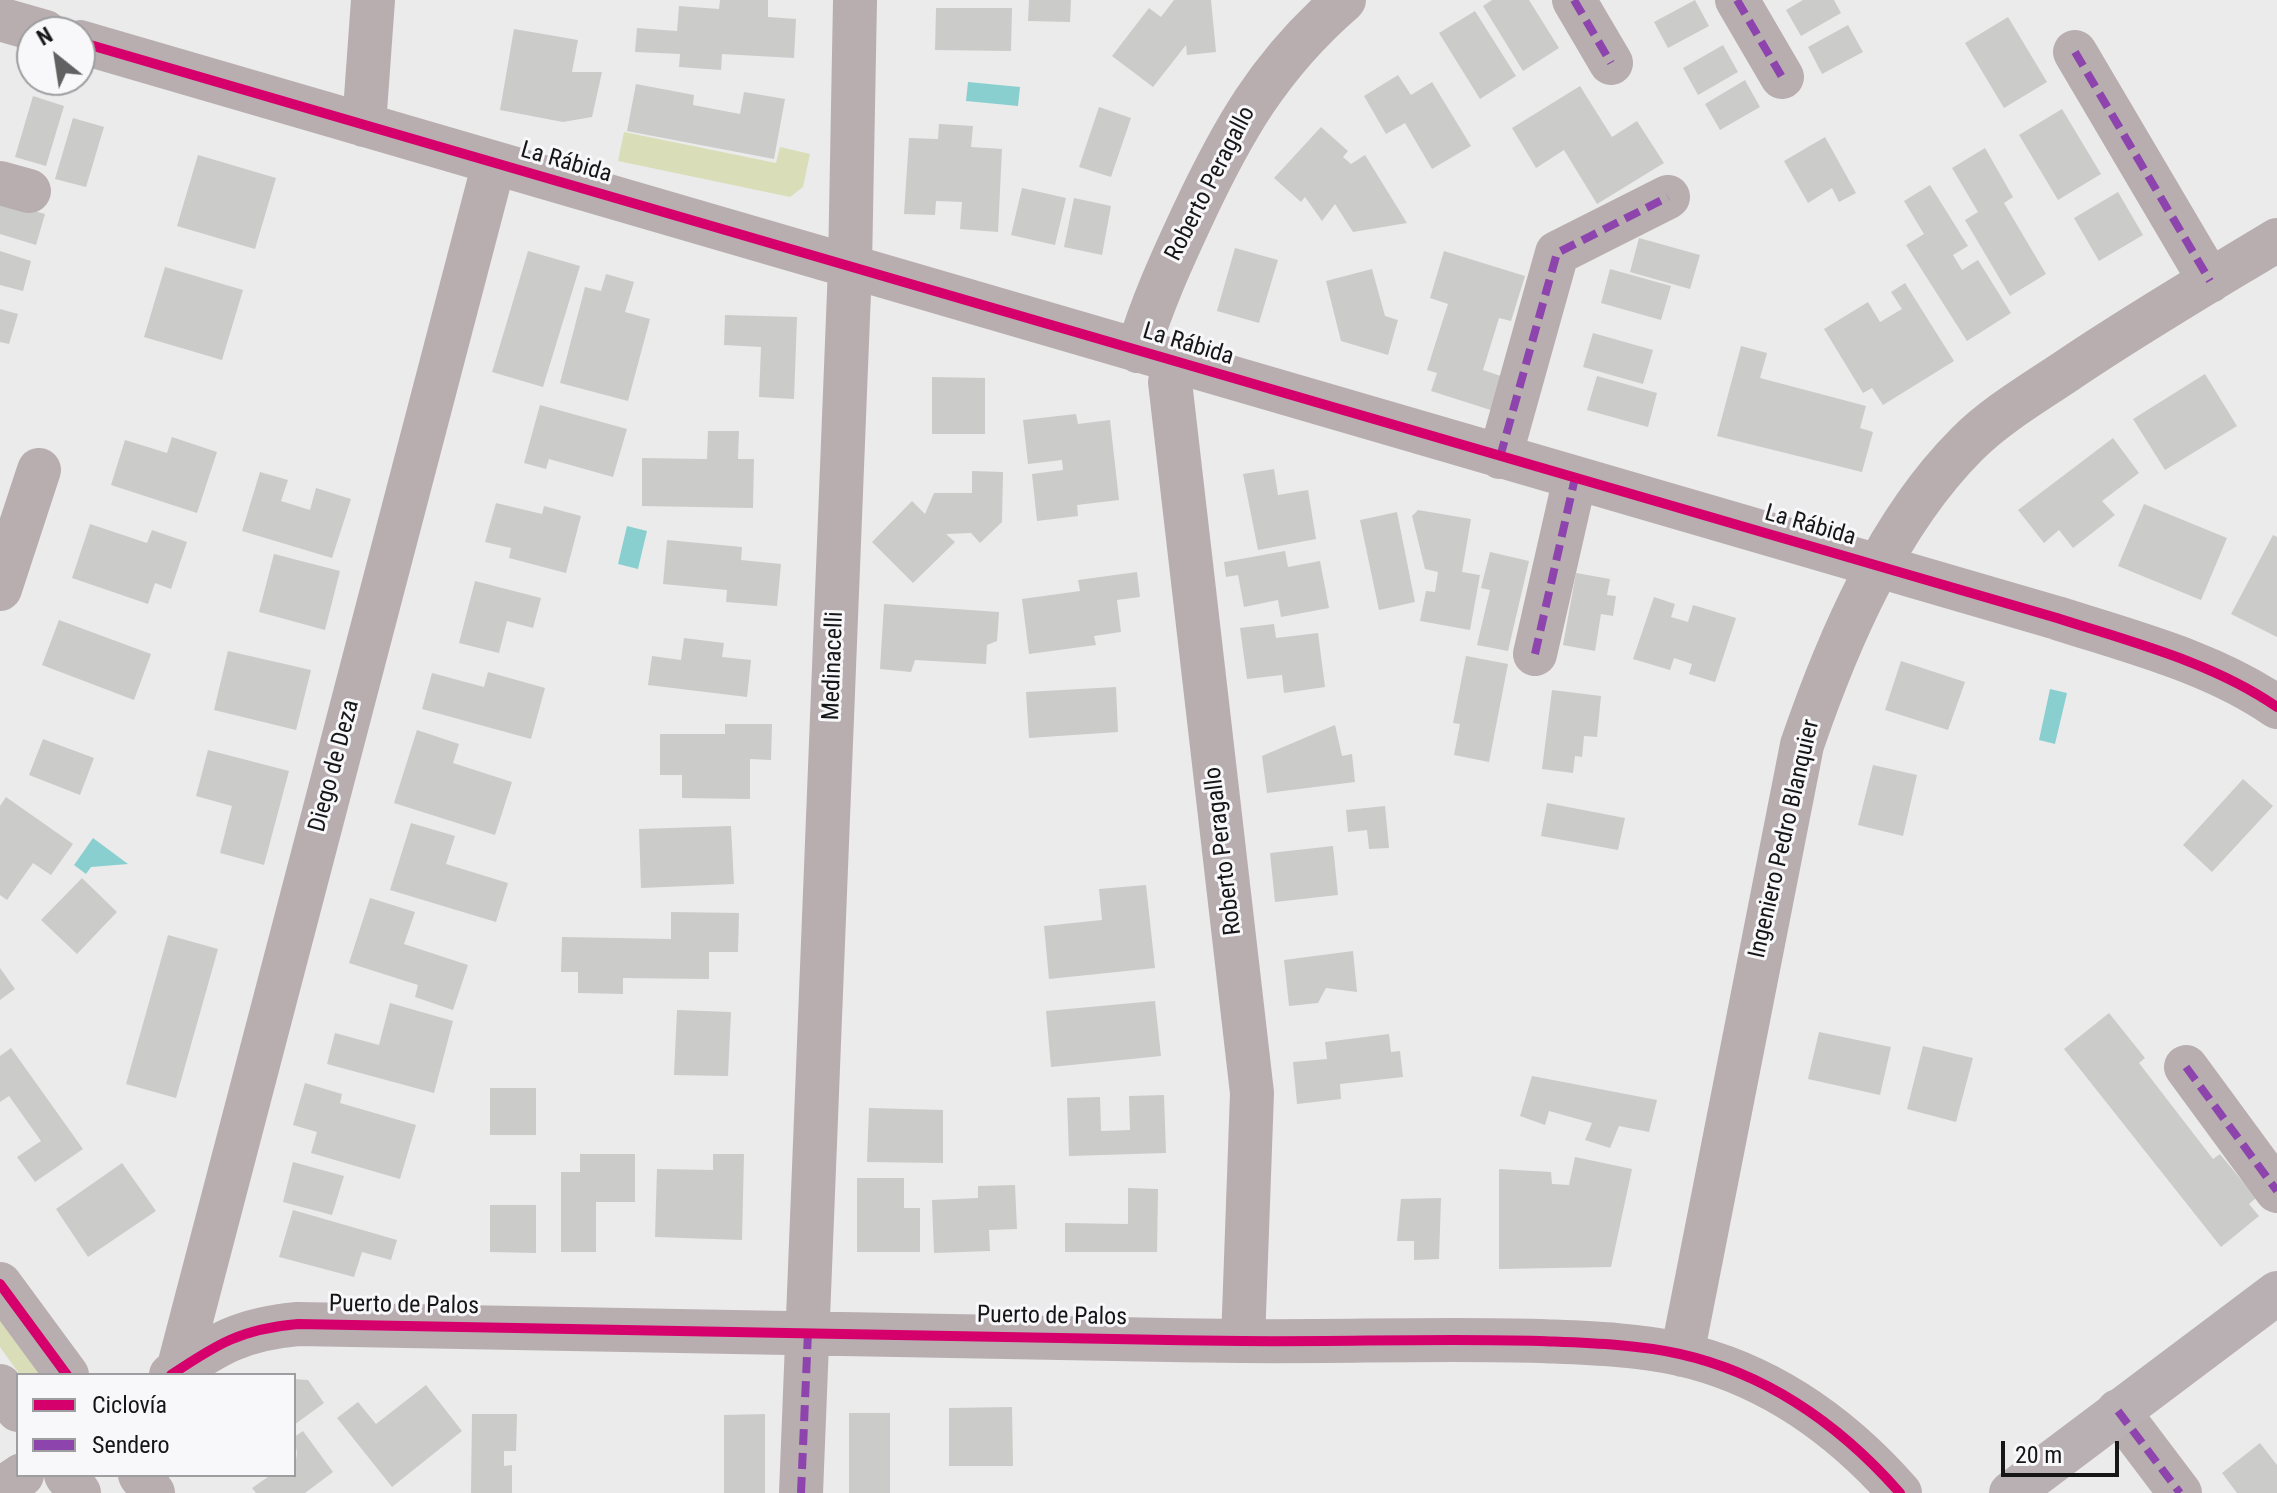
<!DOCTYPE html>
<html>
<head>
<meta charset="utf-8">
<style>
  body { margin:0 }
  #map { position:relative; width:2277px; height:1493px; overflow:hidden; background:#ebebeb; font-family:"Roboto Condensed",sans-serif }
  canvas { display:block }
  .legend { position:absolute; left:16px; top:1373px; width:280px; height:104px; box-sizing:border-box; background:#f8f7fa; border:2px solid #9e9d9f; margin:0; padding:10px 14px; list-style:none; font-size:24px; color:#161617 }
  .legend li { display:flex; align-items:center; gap:16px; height:40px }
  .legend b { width:40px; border:2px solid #9e9d9f }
  .north { position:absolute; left:16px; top:16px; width:80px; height:80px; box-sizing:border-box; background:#f8f7fa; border:2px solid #9e9d9f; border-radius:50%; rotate:330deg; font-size:22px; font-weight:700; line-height:32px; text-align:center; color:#161617 }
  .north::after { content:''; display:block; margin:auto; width:28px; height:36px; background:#616161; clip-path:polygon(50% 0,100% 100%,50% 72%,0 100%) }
  .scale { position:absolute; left:2001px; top:1441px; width:118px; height:36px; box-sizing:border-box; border:4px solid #161617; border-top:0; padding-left:10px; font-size:24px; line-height:28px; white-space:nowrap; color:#161617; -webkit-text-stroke:6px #f8f7fa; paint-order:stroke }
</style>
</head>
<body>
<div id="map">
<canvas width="2277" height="1493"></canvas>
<ul class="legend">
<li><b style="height:10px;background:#d6006c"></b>Ciclovía</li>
<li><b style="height:10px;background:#8e44ad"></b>Sendero</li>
</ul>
<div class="north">N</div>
<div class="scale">20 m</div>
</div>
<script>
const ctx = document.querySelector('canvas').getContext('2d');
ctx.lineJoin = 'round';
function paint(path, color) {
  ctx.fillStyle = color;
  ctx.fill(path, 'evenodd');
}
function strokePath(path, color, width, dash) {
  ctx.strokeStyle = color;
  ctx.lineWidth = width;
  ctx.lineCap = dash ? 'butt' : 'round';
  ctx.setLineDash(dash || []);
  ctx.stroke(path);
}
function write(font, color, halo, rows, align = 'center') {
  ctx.font = font + ' "Roboto Condensed",sans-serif';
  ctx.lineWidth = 6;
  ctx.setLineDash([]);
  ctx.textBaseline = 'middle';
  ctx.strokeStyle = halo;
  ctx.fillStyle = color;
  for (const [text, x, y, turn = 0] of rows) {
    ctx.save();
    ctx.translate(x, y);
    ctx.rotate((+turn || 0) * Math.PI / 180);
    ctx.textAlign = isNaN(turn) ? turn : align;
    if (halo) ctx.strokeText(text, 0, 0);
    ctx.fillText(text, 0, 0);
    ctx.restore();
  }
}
paint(new Path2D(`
  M624 132 776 163 780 147 810 154 803 187 790 197 618 161Z
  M0 1305 50 1375H20L0 1347Z`), '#d9deb9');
paint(new Path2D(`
  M968 82 1020 87 1018 106 966 101Z
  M627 526 647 531 638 569 618 564Z
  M2050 689 2067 693 2055 744 2039 740Z
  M93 838 128 864 91 867 86 874 74 865Z`), '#8acfcf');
paint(new Path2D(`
  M720 0H768V17L796 19 794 58 722 54 721 70 679 67 680 54 635 52 637 28 677 31 679 6 719 9Z
  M1029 0H1071L1070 22 1028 21Z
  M1174 0H1211L1216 52 1187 55 1186 45 1153 87 1112 56 1149 8 1161 17Z
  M1492 0H1529L1559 48 1523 71 1483 6Z
  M1695 0 1709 26 1668 48 1654 22Z
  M1803 0H1834L1841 13 1801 36 1786 10Z
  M936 8H1012L1011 51 935 50Z
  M1475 11 1516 76 1480 99 1439 33Z
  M2008 17 2047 82 2004 108 1965 43Z
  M1848 25 1863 52 1822 74 1808 47Z
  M514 29 578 40 572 72H602L592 117 563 122 500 110Z
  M1723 45 1738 72 1698 95 1683 68Z
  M1398 75 1411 95 1432 82 1471 146 1432 169 1405 123 1386 134 1364 96Z
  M1745 80 1760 107 1720 130 1705 104Z
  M636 84 694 95 693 105 740 114 744 92 785 99 774 159 627 131Z
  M1580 86 1612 137 1637 121 1664 163 1597 204 1564 150 1536 168 1512 128Z
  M33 96 64 106 46 166 15 157Z
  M1099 107 1131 118 1111 177 1079 167Z
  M2062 109 2101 174 2058 200 2019 135Z
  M73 118 104 127 86 187 55 179Z
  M939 124 973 126 971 147 1002 149 998 232 960 229 962 202 936 201 935 215 904 214 909 138 938 139Z
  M1321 127 1348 151 1343 157 1351 164 1365 155 1407 223 1353 232 1335 204 1322 221 1305 197 1301 202 1274 178Z
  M1825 137 1856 193 1839 202 1832 188 1808 203 1784 161Z
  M1985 148 2013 197 2004 203 2046 274 2010 296 1965 220 1978 212 1952 168Z
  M198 155 276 178 255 249 177 226Z
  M1930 185 1968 246 1953 255 1962 270 1978 260 2011 313 1967 341 1906 245 1924 234 1904 201Z
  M1022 188 1066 198 1055 245 1011 235Z
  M2118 192 2143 235 2099 261 2074 218Z
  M1074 198 1111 206 1102 255 1064 247Z
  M0 201 45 214 36 245 0 234Z
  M1639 238 1700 255 1690 289 1630 272Z
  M1235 248 1278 260 1259 323 1217 311Z
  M0 251 31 261 23 291 0 285Z
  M528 251 580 266 543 387 492 372Z
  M1444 251 1525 276 1511 321 1499 318 1483 370 1510 379 1500 413 1431 391 1437 373 1427 370 1448 304 1430 298Z
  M165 267 243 290 222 360 144 337Z
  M1372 269 1385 316 1398 320 1388 355 1341 341 1326 281Z
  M1610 269 1671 286 1661 320 1601 303Z
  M606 274 634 282 625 312 650 319 628 401 560 383 585 287 601 291Z
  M1905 283 1954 361 1883 405 1872 388 1863 393 1824 329 1868 302 1880 322 1902 309 1891 292Z
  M0 309 18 314 9 344 0 342Z
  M725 315 797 317 794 399 759 397 761 347 724 345Z
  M1593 333 1653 350 1643 384 1583 367Z
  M1741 346 1767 353 1760 378 1866 406 1860 428 1873 432 1862 472 1717 436Z
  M2205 374 2237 426 2165 470 2133 419Z
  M1597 376 1657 393 1648 427 1587 410Z
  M932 377 985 378V434H932Z
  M540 405 627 429 613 477 549 459 546 469 524 463Z
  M1076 414 1078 424 1110 420 1119 500 1077 505 1078 516 1037 521 1032 474 1063 470 1062 460 1028 464 1023 420Z
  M708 431H739L738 459H754L753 508 642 506V458L707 459Z
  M172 437 217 452 197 513 111 485 125 440 167 453Z
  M2113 438 2139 473 2102 501 2115 515 2073 548 2059 530 2044 543 2018 510Z
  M1274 469 1278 495 1308 490 1316 539 1258 550 1243 474Z
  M972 471 1003 472 1002 522 980 543 971 533 946 534 955 542 913 583 872 542 912 501 925 514 934 493H972Z
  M260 472 288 480 281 501 310 510 316 488 351 499 332 558 242 531Z
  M496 503 542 514 544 506 581 516 566 573 509 558 511 548 485 542Z
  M2144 504 2227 538 2201 600 2118 566Z
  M1418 510 1471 519 1462 572 1480 575 1470 630 1420 621 1426 591 1435 592 1438 572 1425 569 1412 516Z
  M1397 512 1415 602 1379 610 1360 520Z
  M90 524 147 543 152 530 187 542 171 589 155 583 148 604 72 578Z
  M2273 535 2277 537V637L2231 614Z
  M667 540 742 547 741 560 781 564 777 606 726 602 727 590 663 584Z
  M1285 551 1288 567 1320 561 1329 608 1281 617 1278 600 1244 607 1238 575 1226 577 1224 562Z
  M1490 552 1529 561 1508 651 1477 645 1490 590 1481 588Z
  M274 554 340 571 325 630 259 612Z
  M1137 572 1140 597 1117 600 1121 632 1094 636 1096 645 1029 654 1022 599 1080 591 1078 580Z
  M1576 573 1610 579 1607 595 1616 596 1613 616 1601 614 1595 651 1563 645Z
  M475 581 541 598 533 628 507 621 499 653 459 643Z
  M1654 597 1675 604 1671 617 1688 622 1693 605 1736 618 1715 682 1689 674 1692 664 1674 658 1670 670 1633 659Z
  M884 604 999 612 997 641 987 645 986 664 915 660 911 672 880 669Z
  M59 620 151 654 134 700 42 665Z
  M1274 624 1276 638 1318 633 1325 687 1284 693 1282 675 1247 679 1240 628Z
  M684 638 724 643 722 657 751 660 747 697 648 685 652 656 681 660Z
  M228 651 311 670 296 730 214 710Z
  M1466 656 1508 664 1489 762 1454 755 1460 724 1453 723Z
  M1901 661 1965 682 1948 730 1885 710Z
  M488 672 545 688 531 739 422 709 432 673 484 687Z
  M1116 687 1118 732 1029 738 1026 692Z
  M1552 690 1601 696 1597 737 1584 736 1582 757 1575 756 1573 773 1542 769Z
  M725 724H772L771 760 750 759V799L682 798V775H660V734H725Z
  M1335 725 1342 756 1352 754 1355 782 1267 793 1262 756Z
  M417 730 459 744 453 763 512 782 495 835 394 803Z
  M43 739 94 758 80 795 29 775Z
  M208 750 289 771 264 865 220 853 232 806 196 796Z
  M1873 765 1917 775 1903 836 1858 825Z
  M2243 779 2273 806 2212 872 2183 845Z
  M6 797 73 844 51 875 33 863 7 900 0 895V806Z
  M1547 803 1625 818 1618 850 1541 836Z
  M1385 806 1389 848 1369 849 1367 830 1348 832 1346 810Z
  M411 823 455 836 446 864 508 883 496 922 390 890Z
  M731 826 734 884 641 888 639 829Z
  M1333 846 1338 895 1275 902 1270 853Z
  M82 878 117 912 77 954 41 920Z
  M1146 885 1155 968 1049 979 1044 926 1102 920 1099 889Z
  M370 898 415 912 404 944 468 965 453 1010 415 997 418 985 349 963Z
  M671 912 739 913 738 952H709V979L623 978V994L578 993V972H561L562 937 671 939Z
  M168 935 218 949 176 1098 126 1084Z
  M1353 951 1357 992 1326 988 1318 1003 1289 1006 1284 960Z
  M0 968 15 989 0 1000Z
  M1155 1001 1161 1056 1051 1067 1046 1011Z
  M390 1003 453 1021 434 1093 327 1064 335 1033 379 1045Z
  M677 1010 731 1012 728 1076 674 1075Z
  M2109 1013 2145 1058 2139 1063 2213 1159 2220 1154 2256 1198 2249 1204 2259 1216 2221 1247 2064 1049Z
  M1819 1032 1891 1047 1880 1095 1808 1079Z
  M1389 1034 1391 1052 1400 1051 1403 1077 1340 1084 1341 1099 1297 1104 1293 1062 1327 1059 1325 1042Z
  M1923 1046 1973 1058 1956 1122 1907 1109Z
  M11 1048 83 1149 35 1182 17 1157 41 1141 9 1096 0 1102V1056Z
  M1532 1076 1657 1100 1649 1132 1619 1126 1610 1148 1585 1140 1592 1123 1549 1111 1545 1125 1520 1116Z
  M305 1083 342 1094 340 1103 416 1125 400 1179 311 1153 317 1132 293 1125Z
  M490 1088H536V1135H490Z
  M1164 1095 1166 1153 1069 1156 1067 1098 1100 1097 1101 1131 1130 1130 1129 1096Z
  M869 1108 943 1110V1163L867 1162Z
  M580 1154H635V1202H596V1252H561V1172H580Z
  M713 1154H744L742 1240 655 1237 657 1169 713 1170Z
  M1575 1157 1632 1169 1611 1267 1499 1269V1169L1551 1172 1552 1184 1569 1185Z
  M293 1162 344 1176 332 1215 283 1202Z
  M122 1163 156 1211 88 1257 56 1209Z
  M857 1178H904V1208H920V1252H857Z
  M1015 1185 1017 1229 989 1230 990 1251 934 1253 932 1200 978 1198V1186Z
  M1128 1188 1158 1189 1157 1252H1065V1223L1128 1224Z
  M1441 1198 1439 1259 1414 1260V1241H1397L1401 1199Z
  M490 1205H536V1253L490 1252Z
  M293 1210 397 1240 391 1260 362 1252 354 1277 279 1257Z
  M294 1379 308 1380 324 1403 294 1425Z
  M426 1385 462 1431 392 1487 337 1418 358 1402 376 1424Z
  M1012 1407 1013 1466H949V1408Z
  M849 1413H890V1493H849Z
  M472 1414H517L516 1451H504V1466L512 1465V1493H471Z
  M765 1414V1493H724V1415Z
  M303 1431 333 1472 305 1493H256L252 1488 268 1477 266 1475H294L297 1453 294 1437Z
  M2260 1443 2277 1465V1493H2237L2222 1473Z`), '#cbcbca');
strokePath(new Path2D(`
  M1574 0 1611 63
  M1737 0 1782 77
  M0 19 45 32
  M80 42 2057 618C2131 642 2212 662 2277 707
  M2075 52 2210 281
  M364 125 373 0
  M0 183 29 191
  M1138 351C1151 306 1171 262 1191 219 1232 131 1269 65 1344 0
  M1175 363 1170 382 1252 1093 1243 1341
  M1500 457 1557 253 1668 197
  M0 589 39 470
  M1535 654 1575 478
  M2186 1067 2277 1191
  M0 1284 67 1375
  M1682 1355 1802 745C1838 640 1888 523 1967 444 1995 416 2032 394 2065 372 2134 325 2206 283 2277 240
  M178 1370 494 163
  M171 1375C217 1344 241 1329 298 1324 612 1329 927 1338 1242 1341 1341 1342 1441 1338 1540 1341 1587 1343 1634 1344 1680 1354 1768 1374 1841 1426 1900 1493
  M0 1386 18 1410
  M2118 1411 2180 1493
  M66 1475 79 1493
  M140 1475 153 1493
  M0 1490 22 1475
  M801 1493 850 267 855 0`), '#b8aeb0', 44);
strokePath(new Path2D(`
  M2011 1493 2277 1293`), '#b9b0b3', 44);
strokePath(new Path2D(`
  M1574 0 1611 63
  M1737 0 1782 77
  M2075 52 2210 281
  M1500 457 1557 253 1668 197
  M1535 654 1575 478
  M2186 1067 2277 1191
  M2118 1411 2180 1493
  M801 1493 808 1332`), '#8e44ad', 8, [16, 8]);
strokePath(new Path2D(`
  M80 42 2057 618C2131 642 2212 662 2277 707
  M0 1284 67 1375
  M171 1375C217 1344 241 1329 298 1324 612 1329 927 1338 1242 1341 1341 1342 1441 1338 1540 1341 1587 1343 1634 1344 1680 1354 1768 1374 1841 1426 1900 1493`), '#d6006c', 10);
write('24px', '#161617', '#f8f7fa', [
  ["La Rábida",566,163,16],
  ["Roberto Peragallo",1211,184,-63],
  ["La Rábida",1188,345,17],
  ["La Rábida",1810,526,16],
  ["Medinacelli",834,666,-88],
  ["Diego de Deza",335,766,-75],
  ["Ingeniero Pedro Blanquier",1785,839,-77],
  ["Roberto Peragallo",1224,851,-97],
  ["Puerto de Palos",404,1306,1],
  ["Puerto de Palos",1052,1317,1]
]);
</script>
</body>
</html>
